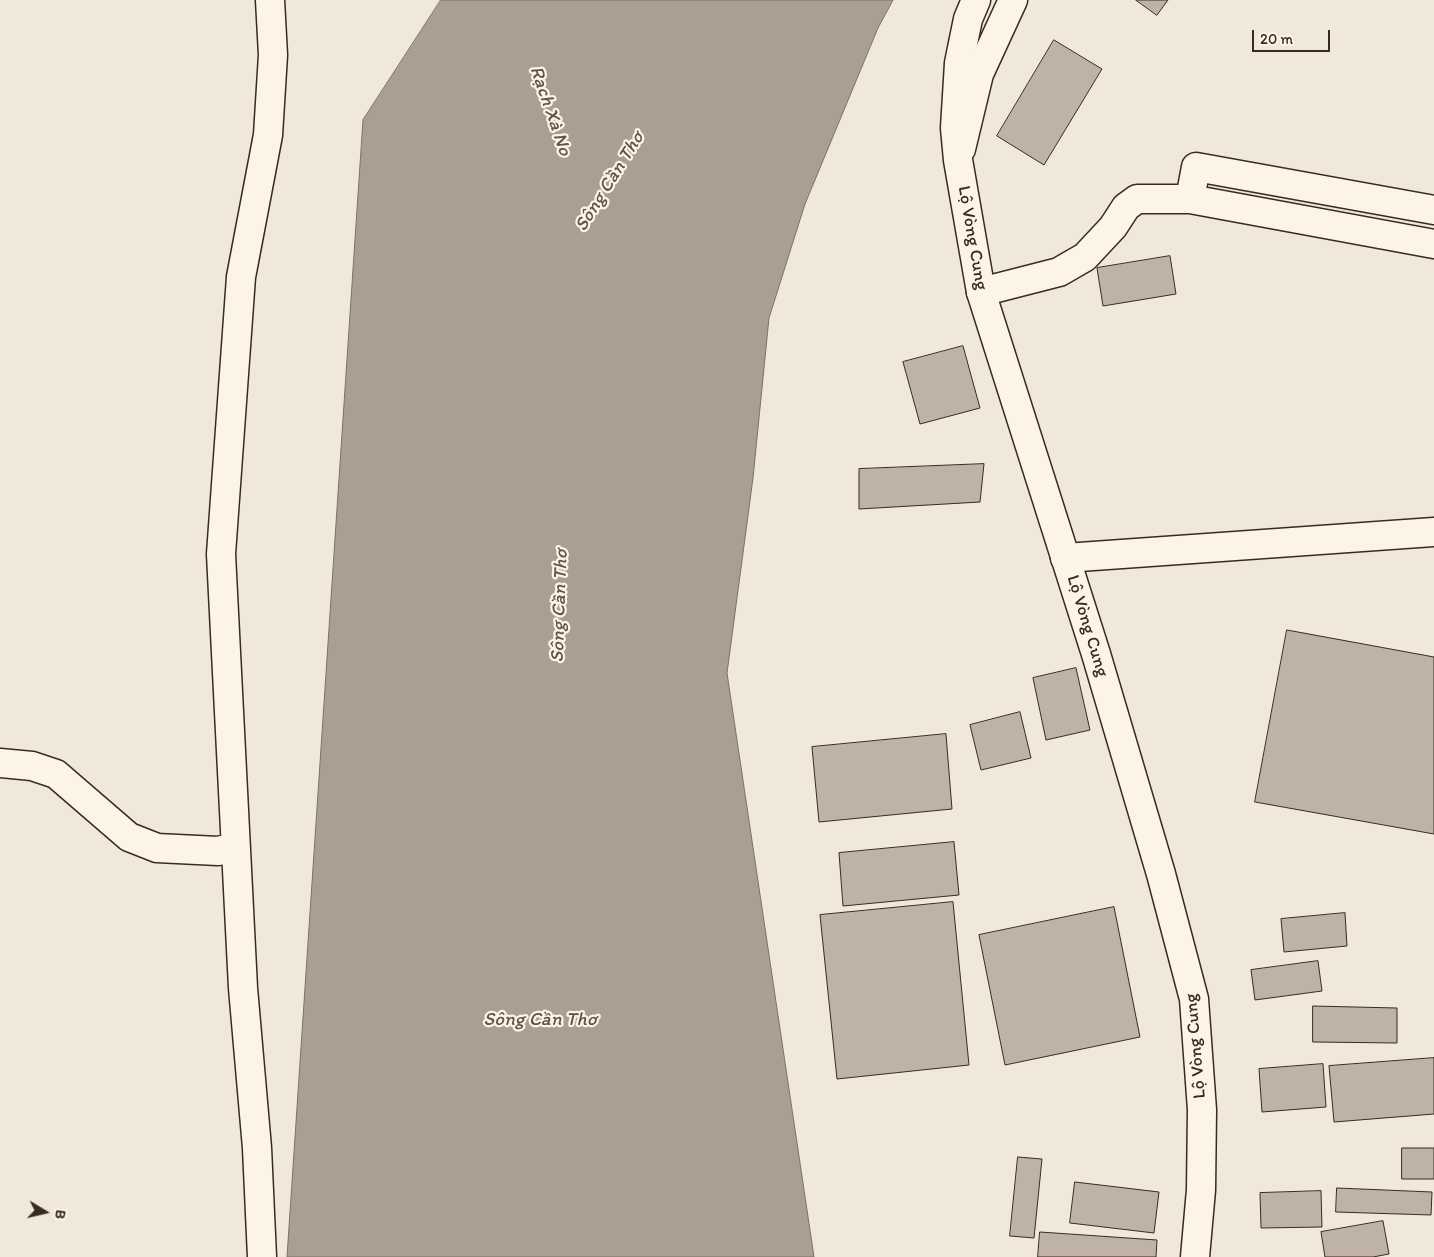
<!DOCTYPE html>
<html>
<head>
<meta charset="utf-8">
<style>
  body { margin:0 }
  #map { position:relative; width:1434px; height:1257px; overflow:hidden; background:#f0e9d9; font-family:Itim,sans-serif }
  canvas { display:block }
  .north { position:absolute; left:20px; top:1187px; width:50px; height:50px; -webkit-text-stroke:4px #fcf5e5; paint-order:stroke; rotate:99deg; font-size:14px; font-weight:700; line-height:20px; text-align:center; color:#3b2a1e }
  .north::after { content:''; display:block; margin:auto; width:18px; height:22px; background:#3b2a1e; clip-path:polygon(50% 0,100% 100%,50% 72%,0 100%) }
  .scale { position:absolute; left:1252px; top:30px; width:78px; height:22px; box-sizing:border-box; border:2px solid #3b2a1e; border-top:0; padding-left:6px; font-size:15px; line-height:18px; white-space:nowrap; color:#3b2a1e; -webkit-text-stroke:4px #fcf5e5; paint-order:stroke }
</style>
</head>
<body>
<div id="map">
<canvas width="1434" height="1257"></canvas>
<div class="north">B</div>
<div class="scale">20 m</div>
</div>
<script>
const ctx = document.querySelector('canvas').getContext('2d');
ctx.lineJoin = 'round';
function paint(path, color) {
  ctx.fillStyle = color;
  ctx.fill(path, 'evenodd');
}
function strokePath(path, color, width, dash) {
  ctx.strokeStyle = color;
  ctx.lineWidth = width;
  ctx.lineCap = dash ? 'butt' : 'round';
  ctx.setLineDash(dash || []);
  ctx.stroke(path);
}
function write(font, color, halo, rows, align = 'center') {
  ctx.font = font + ' Itim,sans-serif';
  ctx.lineWidth = 4.5;
  ctx.setLineDash([]);
  ctx.textBaseline = 'middle';
  ctx.strokeStyle = halo;
  ctx.fillStyle = color;
  for (const [text, x, y, turn = 0] of rows) {
    ctx.save();
    ctx.translate(x, y);
    ctx.rotate((+turn || 0) * Math.PI / 180);
    ctx.textAlign = isNaN(turn) ? turn : align;
    if (halo) ctx.strokeText(text, 0, 0);
    ctx.fillText(text, 0, 0);
    ctx.restore();
  }
}
const water = new Path2D(`
  M441 0H893L878 28 805 204 769 318 753 478 727 673 814 1257H287L363 120Z`);
paint(water, '#aaa091');
strokePath(water, '#7e7163', 1);
const building = new Path2D(`
  M1136 0H1168L1157 15Z
  M1054 40 1102 69 1044 165 997 136Z
  M1170 256 1176 294 1103 306 1097 268Z
  M963 346 980 408 920 424 903 362Z
  M984 464 980 502 859 509V469Z
  M1287 630 1434 657V834L1255 802Z
  M1076 668 1090 730 1046 740 1033 678Z
  M1020 712 1031 758 981 770 970 725Z
  M946 734 952 809 819 822 812 747Z
  M954 842 959 895 843 906 839 853Z
  M953 902 969 1065 837 1079 820 915Z
  M1114 907 1140 1037 1005 1065 979 935Z
  M1345 913 1347 946 1284 952 1281 919Z
  M1318 961 1322 991 1255 1000 1251 970Z
  M1313 1006 1397 1008V1043L1313 1042Z
  M1434 1058V1114L1334 1122 1329 1066Z
  M1323 1064 1326 1107 1262 1112 1259 1069Z
  M1402 1148H1434V1179H1402Z
  M1018 1157 1042 1159 1034 1238 1010 1236Z
  M1075 1182 1159 1192 1154 1233 1070 1223Z
  M1337 1188 1432 1192 1431 1215 1336 1212Z
  M1321 1191 1322 1227 1261 1228 1260 1193Z
  M1383 1221 1389 1254 1373 1257H1325L1321 1232Z
  M1040 1232 1157 1240 1156 1257H1038Z`);
paint(building, '#beb3a4');
strokePath(building, '#3b2a1e', 1);
const minor = new Path2D(`
  M961 149 979 74 1013 0
  M1190 199 1434 244
  M981 292 1059 272 1085 257 1113 227 1126 207 1137 199H1190L1196 167 1434 210
  M1065 558 1434 532
  M0 763 32 766 56 774 129 837 157 848 218 851 235 847
  M262 1257 257 1148 243 988 221 554 241 277 268 135 273 55 270 0`);
const major = new Path2D(`
  M976 0 968 19 959 63 955 128 958 160 981 292 1096 654 1161 874 1194 999 1202 1110 1201 1190 1195 1257`);
strokePath(minor, '#3b2a1e', 31);
strokePath(major, '#3b2a1e', 31);
strokePath(minor, '#fcf5e5', 28);
strokePath(major, '#fcf5e5', 28);
write('18px', '#3b2a1e', '#fcf5e5', [
  ["Lộ Vòng Cung",972,238,80],
  ["Lộ Vòng Cung",1087,626,73],
  ["Lộ Vòng Cung",1196,1046,-95]
]);
write('italic 19px', '#625346', '#fcf5e5', [
  ["Rạch Xà No",550,111,71],
  ["Sông Cần Thơ",610,182,-58],
  ["Sông Cần Thơ",560,606,-88],
  ["Sông Cần Thơ",540,1020]
]);
</script>
</body>
</html>
